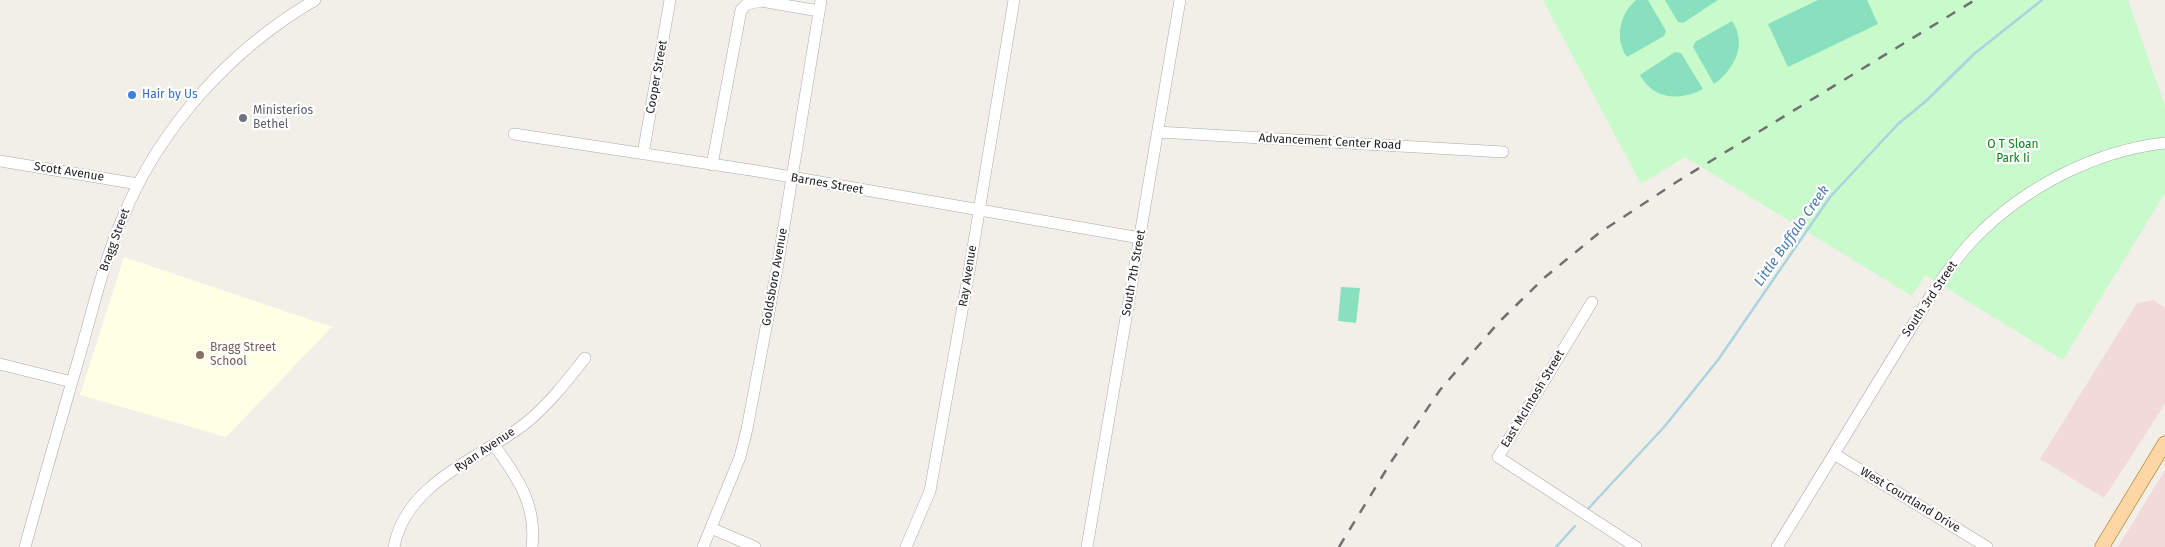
<!DOCTYPE html>
<html>
<head>
<meta charset="utf-8">
<style>
  body { margin:0 }
  canvas { display:block; background:#f2efe9 }
</style>
</head>
<body>
<canvas width="2165" height="547"></canvas>
<script>
const ctx = document.querySelector('canvas').getContext('2d');
ctx.lineJoin = 'round';
function paint(path, color) {
  ctx.fillStyle = color;
  ctx.fill(path, 'evenodd');
}
function strokePath(path, color, width, dash) {
  ctx.strokeStyle = color;
  ctx.lineWidth = width;
  ctx.lineCap = dash ? 'butt' : 'round';
  ctx.setLineDash(dash || []);
  ctx.stroke(path);
}
function write(font, color, halo, rows, align = 'center') {
  ctx.font = font + ' "Fira Sans",sans-serif';
  ctx.lineWidth = 4.5;
  ctx.setLineDash([]);
  ctx.textBaseline = 'middle';
  ctx.strokeStyle = halo;
  ctx.fillStyle = color;
  for (const [text, x, y, turn = 0] of rows) {
    ctx.save();
    ctx.translate(x, y);
    ctx.rotate((+turn || 0) * Math.PI / 180);
    ctx.textAlign = isNaN(turn) ? turn : align;
    if (halo) ctx.strokeText(text, 0, 0);
    ctx.fillText(text, 0, 0);
    ctx.restore();
  }
}
paint(new Path2D(`
  M2154 300 2165 308V404L2104 498 2040 459 2137 303Z
  M2165 470V547H2118Z`), '#f2dad9');
paint(new Path2D(`
  M124 257 332 327 226 437 80 395Z`), '#ffffe5');
paint(new Path2D(`
  M1543 0H2128L2165 106V193L2063 360 1925 275 1912 296 1685 157 1641 184Z`), '#c8facc');
paint(new Path2D(`
  M1636 0H1648L1666 31 1664 36 1627 57C1614 38 1620 14 1636 0Z
  M1665 0H1718L1683 23 1678 22Z
  M1818 0H1867L1878 24 1788 67 1768 24Z
  M1732 21C1748 44 1734 70 1714 84L1693 47 1695 42Z
  M1675 52 1681 53 1703 89C1681 101 1653 100 1640 75Z
  M1341 287 1360 288 1356 323 1338 321Z`), '#88e0be');
strokePath(new Path2D(`
  M1587 510 1665 426 1718 360 1830 197 1898 124 1926 101 1974 54 2042 0
  M1556 547 1575 526`), '#aad3df', 2.5);
const minor = new Path2D(`
  M1158 132 1503 152
  M514 134 757 171 1140 238
  M643 154 670 0
  M0 161 138 184
  M712 165 741 10 747 4 761 1 819 11
  M1592 302 1498 457 1636 547
  M0 364 72 382
  M494 445C518 478 537 505 532 547
  M1834 454 1987 547
  M711 528 755 547
  M25 547C42 485 60 423 78 361 92 313 103 263 123 217 160 127 231 49 315 0
  M394 547C406 482 480 459 526 423 549 404 567 381 585 358
  M703 547 740 457 747 429 777 269 821 0
  M906 547 930 491 970 266 1014 0
  M1087 547 1180 0
  M1777 547 1930 297C1943 277 1957 257 1974 239 2023 188 2094 151 2165 143`);
const major = new Path2D(`
  M2102 547 2165 443`);
strokePath(minor, '#a9a9a9', 12);
strokePath(major, '#a06b00', 15);
strokePath(minor, '#fff', 11);
strokePath(major, '#fcd6a4', 14);
strokePath(new Path2D(`
  M1339 547 1391 462 1440 390 1499 322 1544 278 1599 233 1678 181 1975 0`), '#707070', 2.5, [10, 10]);
for (const [x, y, r, color] of [
  [132,95,5,"#3f7fe0"],
  [243,118,5,"#6b7280"],
  [200,355,5,"#8d6e63"]
]) {
  const dot = new Path2D();
  dot.arc(x, y, r, 0, 2 * Math.PI);
  ctx.fillStyle = color;
  ctx.fill(dot);
  strokePath(dot, '#fff', 2);
}
write('12px', '#222', '#fff', [
  ["Cooper Street",657,77,-80],
  ["Advancement Center Road",1330,142,3],
  ["Scott Avenue",69,172,9],
  ["Barnes Street",827,184,10],
  ["Bragg Street",115,240,-70],
  ["South 7th Street",1134,273,-80],
  ["Ray Avenue",968,276,-81],
  ["Goldsboro Avenue",775,277,-80],
  ["South 3rd Street",1930,299,-56],
  ["East McIntosh Street",1533,399,-59],
  ["Ryan Avenue",485,450,-34],
  ["West Courtland Drive",1910,500,31]
]);
write('12px', '#366cbe', '#fff', [
  ["Hair by Us",142,95]
], 'left');
write('12px', '#5b616d', '#fff', [
  ["Ministerios",253,111],
  ["Bethel",253,125]
], 'left');
write('12px', '#0c8416', '#fff', [
  ["O T Sloan",2013,145],
  ["Park Ii",2013,159]
]);
write('12px', '#785e54', '#fff', [
  ["Bragg Street",210,348],
  ["School",210,362]
], 'left');
write('italic 14px', '#4a7aab', '#fff', [
  ["Little Buffalo Creek",1792,236,-55]
]);
</script>
</body>
</html>
